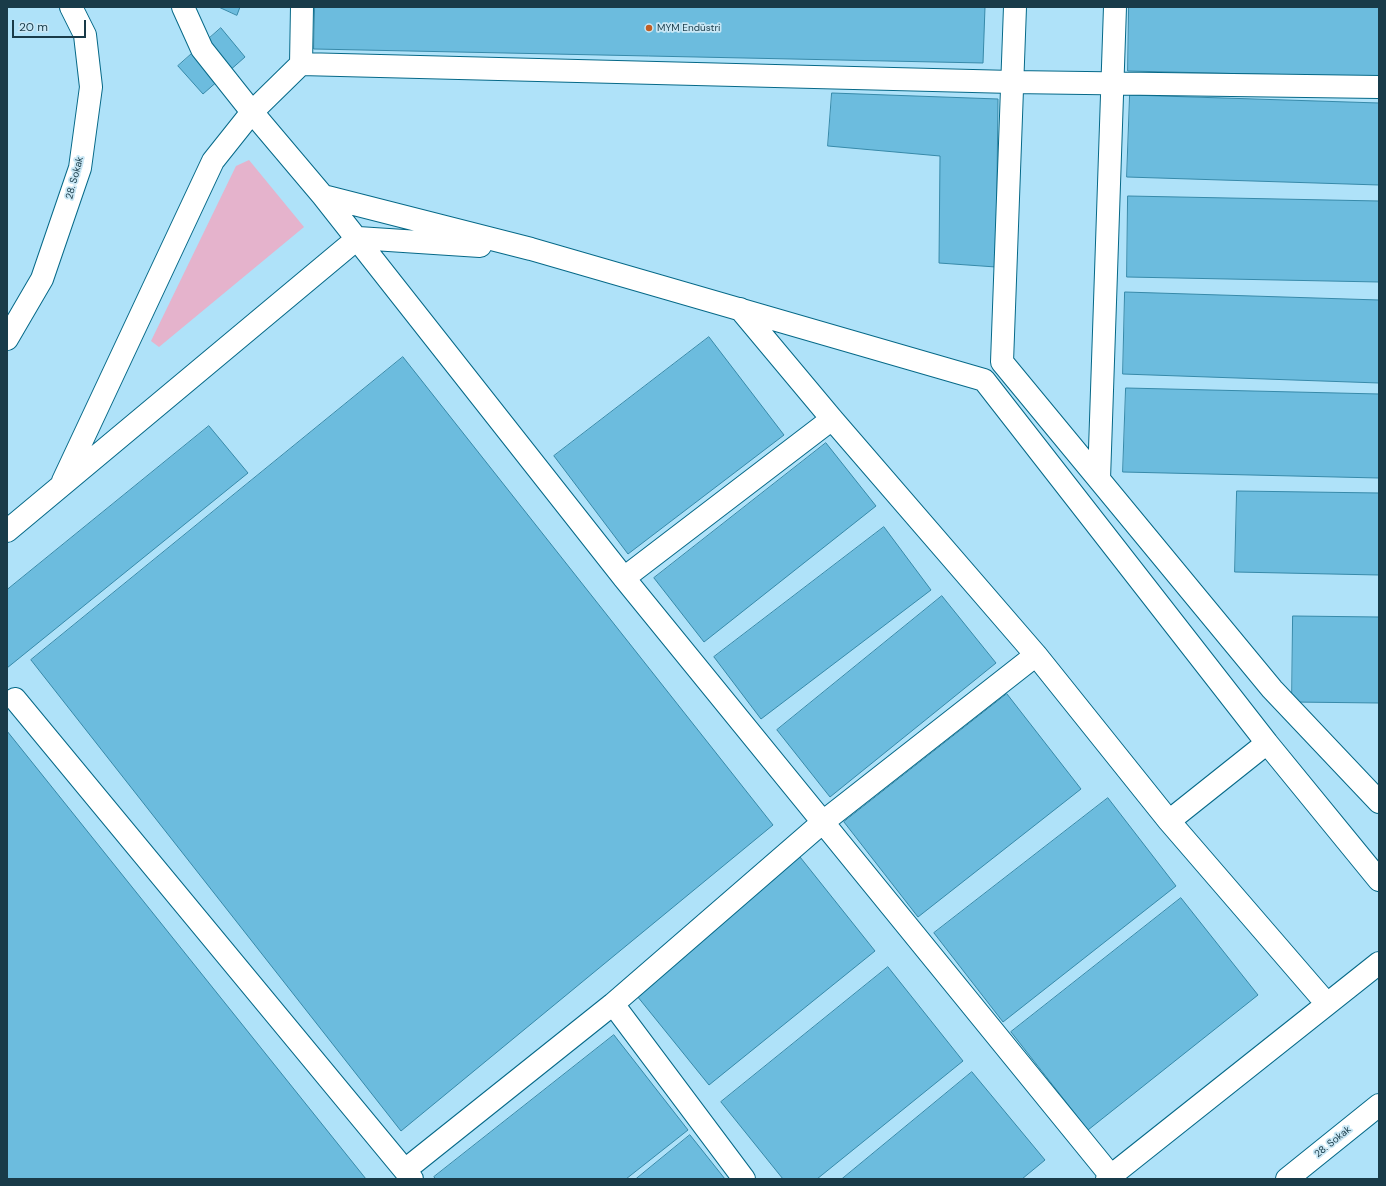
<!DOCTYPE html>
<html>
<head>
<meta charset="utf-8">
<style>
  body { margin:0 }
  #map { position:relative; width:1386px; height:1186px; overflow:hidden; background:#c9e7f5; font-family:"DM Sans",sans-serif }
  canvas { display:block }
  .frame { position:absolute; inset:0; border:8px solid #193b49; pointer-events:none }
  .scale { position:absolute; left:12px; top:20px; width:74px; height:18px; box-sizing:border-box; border:2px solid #193b49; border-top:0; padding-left:5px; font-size:12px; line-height:14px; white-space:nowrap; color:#193b49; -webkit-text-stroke:3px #c9e7f5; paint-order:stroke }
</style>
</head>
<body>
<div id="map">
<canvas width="1386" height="1186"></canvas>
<div class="frame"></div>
<div class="scale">20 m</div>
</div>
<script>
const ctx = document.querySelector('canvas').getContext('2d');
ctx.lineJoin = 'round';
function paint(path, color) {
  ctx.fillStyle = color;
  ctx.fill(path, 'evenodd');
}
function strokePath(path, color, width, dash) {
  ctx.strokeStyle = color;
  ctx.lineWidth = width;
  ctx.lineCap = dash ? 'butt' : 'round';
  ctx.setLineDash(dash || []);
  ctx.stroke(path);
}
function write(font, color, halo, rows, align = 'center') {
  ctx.font = font + ' "DM Sans",sans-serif';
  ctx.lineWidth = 3.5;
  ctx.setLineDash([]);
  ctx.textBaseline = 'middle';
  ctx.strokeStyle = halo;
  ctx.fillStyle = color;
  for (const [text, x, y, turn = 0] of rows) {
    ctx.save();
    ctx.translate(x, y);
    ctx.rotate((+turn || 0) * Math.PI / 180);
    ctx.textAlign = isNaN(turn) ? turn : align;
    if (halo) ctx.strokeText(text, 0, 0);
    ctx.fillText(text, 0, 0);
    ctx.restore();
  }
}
paint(new Path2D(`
  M7 7H1379V1179H7Z`), '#afe2f9');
paint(new Path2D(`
  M249 160 304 227 159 347 151 341 236 166Z`), '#e5b3cc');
const building = new Path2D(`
  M219 7H240L237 15Z
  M315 7H985L983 63 314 49Z
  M1129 7H1379V77L1128 71Z
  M221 28 245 57 203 94 178 66Z
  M832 93 998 99 996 267 939 263 940 156 828 146Z
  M1130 95 1379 103V185L1127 177Z
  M1128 196 1379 201V282L1127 277Z
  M1125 292 1379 300V383L1123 374Z
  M709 337 784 435 628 554 554 456Z
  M403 357 773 825 401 1131 31 660Z
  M1126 388 1379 394V478L1123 472Z
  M209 426 248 473 7 668V590Z
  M826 443 876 506 704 642 654 578Z
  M1237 491 1379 493V575L1235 572Z
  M884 527 931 590 761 719 714 657Z
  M942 596 996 663 830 797 777 730Z
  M1293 616 1379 617V703L1292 702Z
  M1007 694 1081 789 918 917 844 822Z
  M7 731 366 1179H7Z
  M1108 798 1176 886 1003 1022 934 933Z
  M800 857 875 951 709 1085 633 991Z
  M1181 898 1258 995 1088 1130 1011 1032Z
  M888 967 963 1061 817 1179H783L721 1102Z
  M614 1035 688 1130 626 1179H436L434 1177Z
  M972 1072 1045 1160 1022 1179H842Z
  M690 1135 725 1179H636Z`);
paint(building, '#6cbcde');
strokePath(building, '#378aaa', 1);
const minor = new Path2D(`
  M183 7 202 49 252 112 323 196 531 249 984 380 1267 743 1379 880
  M1015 7 1002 362 1272 689 1379 802
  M301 64 1012 82 1379 87
  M323 196 624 578 1111 1176
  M740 309 832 419 1036 655 1169 821 1327 1004
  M7 339 42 279 80 168 91 87 85 35 71 7
  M1099 479 1115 7
  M63 481 213 161 252 112 301 64 302 7
  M7 531 358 238 480 246
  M624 578 832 419
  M15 699 412 1179
  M1169 821 1267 743
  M613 1004 744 1179
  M405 1170 613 1004 823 822 1036 655
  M1107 1179 1379 963
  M1287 1179 1379 1105`);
strokePath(minor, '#066988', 24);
strokePath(minor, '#fff', 22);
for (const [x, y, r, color] of [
  [649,28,4,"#c15e24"]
]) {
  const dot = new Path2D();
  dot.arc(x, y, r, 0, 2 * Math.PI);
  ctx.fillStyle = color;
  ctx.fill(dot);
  strokePath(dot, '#c9e7f5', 1.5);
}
write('10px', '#193b49', '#c9e7f5', [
  ["MYM Endüstri",657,28]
], 'left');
write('10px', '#193b49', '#c9e7f5', [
  ["28. Sokak",75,178,-75],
  ["28. Sokak",1333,1142,-39]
]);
</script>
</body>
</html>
